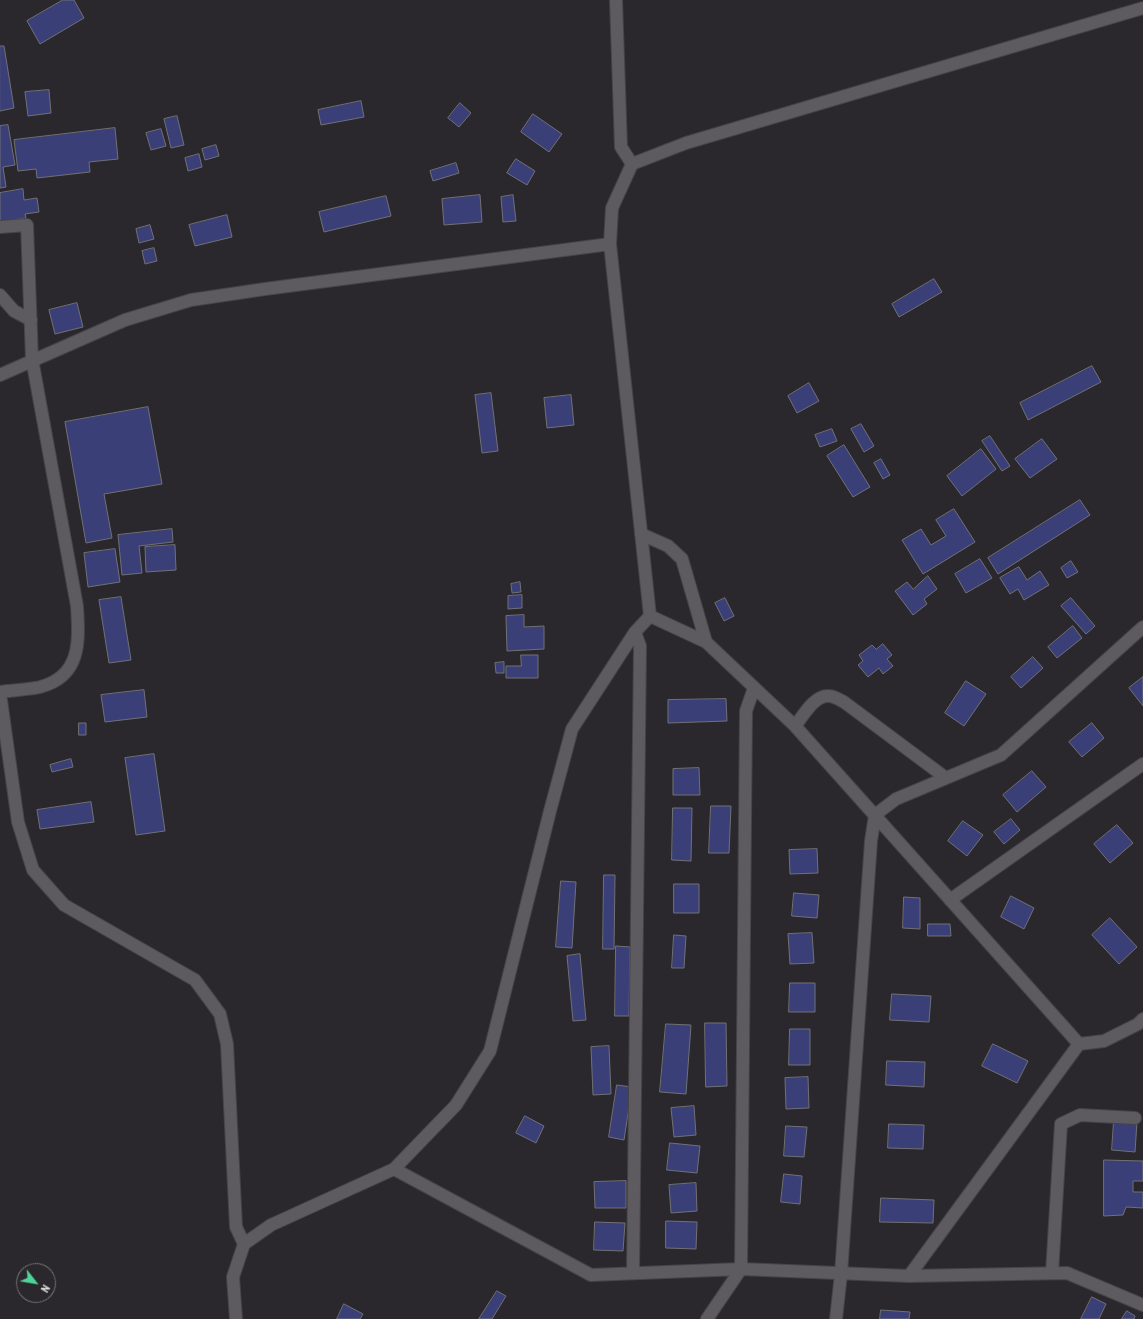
<!DOCTYPE html>
<html>
<head>
<meta charset="utf-8">
<style>
  body { margin:0 }
  #map { position:relative; width:1143px; height:1319px; overflow:hidden; background:#2a282c; font-family:"Archivo Narrow",sans-serif }
  canvas { display:block }
  .north { position:absolute; left:16px; top:1263px; width:40px; height:40px; box-sizing:border-box; background:#2a282c; border:1px solid #757376; border-radius:50%; rotate:121deg; font-size:11px; font-weight:700; line-height:16px; text-align:center; color:#e5e4e6 }
  .north::after { content:''; display:block; margin:auto; width:14px; height:18px; background:#50d398; clip-path:polygon(50% 0,100% 100%,50% 72%,0 100%) }
</style>
</head>
<body>
<div id="map">
<canvas width="1143" height="1319"></canvas>
<div class="north">N</div>
</div>
<script>
const ctx = document.querySelector('canvas').getContext('2d');
ctx.lineJoin = 'round';
function paint(path, color) {
  ctx.fillStyle = color;
  ctx.fill(path, 'evenodd');
}
function strokePath(path, color, width, dash) {
  ctx.strokeStyle = color;
  ctx.lineWidth = width;
  ctx.lineCap = dash ? 'butt' : 'round';
  ctx.setLineDash(dash || []);
  ctx.stroke(path);
}
const building = new Path2D(`
  M63 0H74L84 18 40 44 27 21Z
  M0 46H4L14 108 0 111Z
  M49 90 51 113 28 116 25 92Z
  M361 101 364 117 321 125 318 110Z
  M460 103 471 113 459 127 448 118Z
  M533 114 562 134 549 152 521 132Z
  M177 116 184 145 171 148 164 119Z
  M8 125 15 165 3 167 6 187 0 188V126Z
  M115 128 118 159 89 162 90 172 37 178 36 169 18 171 14 140Z
  M161 129 166 146 151 150 146 133Z
  M216 145 219 156 205 160 202 149Z
  M199 154 202 167 188 171 185 158Z
  M516 159 535 171 527 185 507 173Z
  M456 163 459 173 433 181 430 171Z
  M23 189 24 200 37 198 39 212 25 214 26 218 0 222V193Z
  M480 195 482 222 444 225 442 199Z
  M513 195 516 221 503 222 501 197Z
  M386 196 391 216 324 232 319 212Z
  M227 215 232 237 195 246 189 225Z
  M150 225 154 239 139 243 136 229Z
  M154 248 157 261 145 264 142 251Z
  M934 279 942 292 899 317 892 304Z
  M77 303 83 327 55 334 49 310Z
  M1092 366 1101 382 1028 420 1020 403Z
  M809 383 819 401 797 413 788 396Z
  M491 393 498 451 482 453 475 395Z
  M571 395 574 425 547 428 544 398Z
  M148 407 162 484 104 494 112 538 86 543 65 422Z
  M861 424 874 446 864 452 851 429Z
  M832 429 837 441 820 447 815 435Z
  M990 436 1010 466 1002 471 982 441Z
  M1042 439 1057 459 1030 478 1015 459Z
  M844 445 870 487 853 497 827 456Z
  M981 449 996 469 962 496 947 476Z
  M881 459 890 475 883 479 874 463Z
  M1080 500 1090 515 998 574 988 558Z
  M954 509 975 542 923 574 902 540 921 529 931 545 946 536 936 520Z
  M172 529 173 542 139 546 142 573 122 575 118 535Z
  M175 545 176 570 146 572 145 547Z
  M115 549 120 582 88 587 84 553Z
  M980 559 992 578 966 593 955 574Z
  M1071 561 1078 572 1067 578 1061 568Z
  M1019 567 1027 580 1040 571 1049 585 1024 600 1018 589 1010 594 1000 578Z
  M928 576 937 589 924 599 927 604 913 615 895 591 907 582 913 589Z
  M520 582 521 592 512 593 511 584Z
  M522 595V608L508 609V596Z
  M121 597 131 660 109 663 99 600Z
  M725 598 734 616 724 621 715 603Z
  M1071 598 1095 626 1086 634 1061 606Z
  M524 615V627L544 626V649L507 651 506 616Z
  M1073 626 1082 638 1057 658 1048 647Z
  M883 644 892 655 887 659 893 666 883 674 879 668 868 677 858 665 863 661 859 655 872 645 876 649Z
  M521 655H538V678H506V666H521Z
  M1033 657 1043 668 1021 688 1011 677Z
  M504 662V673H496L495 663Z
  M1143 677V706L1129 688Z
  M966 681 986 694 964 726 945 713Z
  M144 690 147 717 105 722 101 695Z
  M726 699 727 721 668 723V700Z
  M79 723H86V735H79Z
  M1092 723 1104 738 1082 757 1069 742Z
  M154 754 165 831 136 835 125 758Z
  M71 759 73 767 52 772 50 765Z
  M699 768 700 795H673V769Z
  M1032 771 1046 787 1017 812 1003 795Z
  M91 802 94 822 40 829 37 810Z
  M711 806H731L729 853H709Z
  M673 808H692L691 861 672 860Z
  M1011 819 1020 830 1004 844 994 832Z
  M963 821 983 835 967 856 948 841Z
  M1117 825 1133 843 1110 863 1094 844Z
  M817 849 818 873 790 874 789 850Z
  M604 875H615L614 949H603Z
  M561 881 576 882 572 948 556 947Z
  M674 884H699V913H674Z
  M794 893 819 895 817 918 792 916Z
  M1011 896 1034 908 1024 929 1001 917Z
  M904 897 920 898V929L903 928Z
  M1110 918 1137 947 1119 964 1092 935Z
  M928 924H950L951 936H928Z
  M812 933 814 963 790 964 788 934Z
  M674 935 686 936 684 968H672Z
  M616 946 630 947 629 1016H615Z
  M580 954 586 1020 573 1021 567 956Z
  M790 983H815V1012H789Z
  M892 994 931 996 929 1022 890 1020Z
  M705 1023H726L727 1086 706 1087Z
  M666 1024 691 1025 686 1094 660 1092Z
  M790 1029H810V1065H789Z
  M993 1044 1028 1061 1017 1083 982 1066Z
  M609 1046 611 1094 593 1095 591 1047Z
  M887 1061 925 1062 924 1087 886 1085Z
  M808 1077 809 1108 786 1109 785 1078Z
  M617 1085 632 1087 624 1140 609 1137Z
  M694 1106 696 1135 674 1137 671 1108Z
  M525 1116 544 1126 536 1143 516 1133Z
  M1114 1121 1137 1122 1135 1152 1112 1150Z
  M889 1124 924 1125 923 1149 888 1148Z
  M786 1126 807 1127 804 1157 784 1156Z
  M670 1143 700 1146 697 1173 667 1170Z
  M1104 1160 1143 1161V1181H1133V1192H1143V1208L1126 1207 1123 1215 1104 1216Z
  M784 1174 802 1176 800 1204 781 1202Z
  M626 1181V1208H595L594 1182Z
  M696 1183 697 1211 671 1213 669 1185Z
  M881 1198 934 1200 933 1223 880 1222Z
  M666 1221 697 1222 696 1249 666 1248Z
  M595 1222 625 1223 623 1251 594 1250Z
  M497 1291 506 1296 492 1319H479Z
  M1092 1297 1106 1304 1099 1319H1081Z
  M344 1304 363 1314 360 1319H337Z
  M881 1310 910 1312 909 1319H880Z
  M1127 1311 1135 1316 1134 1319H1122Z`);
paint(building, '#3b3f78');
strokePath(building, '#707175', 1);
const minor = new Path2D(`
  M616 0 621 147 632 164
  M0 227 27 225 32 359 77 606C79 640 82 676 40 687 27 690 13 690 0 692
  M0 295 14 311 31 320
  M0 375 125 320 191 300 265 289 610 244
  M641 534 668 546 682 559 706 642
  M650 616 706 642 795 726 1079 1044
  M0 693 18 822 33 870 64 905 195 980 220 1014 227 1044 236 1227 244 1244
  M795 726C803 716 814 695 829 696 834 696 840 700 844 702L946 778
  M950 900 1143 764
  M394 1169 591 1275 741 1269 909 1276 1067 1273 1143 1305
  M633 1273 640 646 635 632
  M1052 1273 1061 1124 1080 1115 1135 1118
  M909 1276 1079 1044 1104 1041 1138 1024 1143 1019
  M236 1319 233 1277 244 1244 271 1225 394 1169 456 1105 490 1051 550 811 572 729 635 632 650 616 610 244 612 208 632 164 686 143 1143 8
  M707 1319 741 1269 746 711 754 688
  M836 1319 841 1274 871 841 875 815 896 799 1001 755 1143 627`);
strokePath(minor, '#454446', 14);
strokePath(minor, '#5d5b5f', 12);
</script>
</body>
</html>
